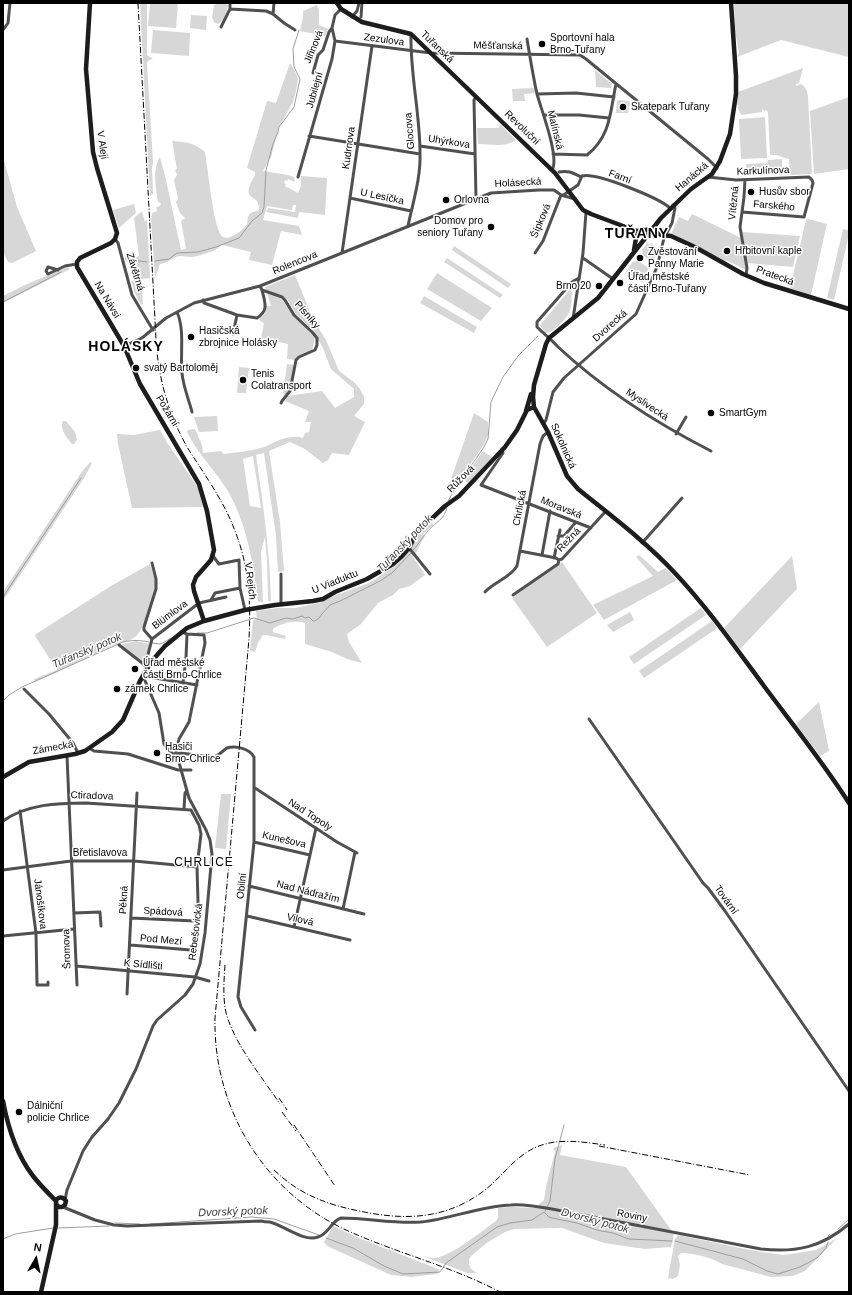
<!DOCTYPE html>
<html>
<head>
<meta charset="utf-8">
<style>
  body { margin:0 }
  #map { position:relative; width:852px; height:1295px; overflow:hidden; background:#fff; font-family:Helvetica,sans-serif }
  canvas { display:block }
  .frame { position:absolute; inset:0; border:4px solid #000; pointer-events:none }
  .north { position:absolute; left:16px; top:1239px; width:40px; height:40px; -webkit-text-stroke:3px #fff; paint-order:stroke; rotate:9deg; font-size:11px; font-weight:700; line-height:16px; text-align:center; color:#000 }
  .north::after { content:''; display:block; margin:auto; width:14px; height:18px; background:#000; clip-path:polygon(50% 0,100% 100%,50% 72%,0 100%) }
</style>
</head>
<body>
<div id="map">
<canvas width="852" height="1295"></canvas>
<div class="frame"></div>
<div class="north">N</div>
</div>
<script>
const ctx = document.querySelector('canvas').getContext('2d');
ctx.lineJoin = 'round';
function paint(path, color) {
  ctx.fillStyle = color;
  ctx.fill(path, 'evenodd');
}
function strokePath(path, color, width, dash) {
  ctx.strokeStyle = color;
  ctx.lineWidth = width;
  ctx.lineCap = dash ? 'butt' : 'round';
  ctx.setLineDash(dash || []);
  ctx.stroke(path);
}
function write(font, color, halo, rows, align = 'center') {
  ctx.font = font + ' Helvetica,sans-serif';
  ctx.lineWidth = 3;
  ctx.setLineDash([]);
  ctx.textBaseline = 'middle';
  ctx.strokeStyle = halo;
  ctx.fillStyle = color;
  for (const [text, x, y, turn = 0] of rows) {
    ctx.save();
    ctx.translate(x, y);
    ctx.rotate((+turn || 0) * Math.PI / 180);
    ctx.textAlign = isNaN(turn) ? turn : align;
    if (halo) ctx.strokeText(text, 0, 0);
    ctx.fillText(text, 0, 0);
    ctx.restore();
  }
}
paint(new Path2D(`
  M140 3H147V55L153 59 149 60 147 63 153 162 152 169 153 191V194L150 196Z
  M150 3H178L176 28 148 26Z
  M223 3 228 5C227 12 224 19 219 24L215 23 212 18 214 5 216 4Z
  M734 3H849V57L781 40 737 57 739 53 735 31Z
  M317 5 319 10V25L328 29 325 36 300 31 303 17V11Z
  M191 15 207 16 206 30 190 28Z
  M153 30 190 33 189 56 151 53Z
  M290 63 295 71 298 79 296 91 293 102 279 127 271 157 263 171 288 175 294 177 295 182 288 179 287 181 285 180 284 183 286 184 285 186 298 193 301 186V176L327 178 325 215 299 212 298 218 266 212 268 208 295 212 296 205H293L292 210 267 206 263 220 299 226 302 235 281 231 272 265 249 260 251 252 222 245C216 251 198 257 190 257 187 257 183 256 180 256 173 257 168 263 160 264L155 278 151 218 152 213 157 211 156 207 160 206 161 203 158 202C156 190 152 168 160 157L166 180 181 250 186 249 181 221 185 218 180 213 176 202 178 199 174 180 177 175 175 170 177 169 172 141C188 143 191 141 205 152 208 169 213 224 221 235 223 239 229 238 232 236 237 234 244 229 247 224 248 221 247 215 251 213 252 212 257 211 259 210 260 191 238 204 255 175V172L247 168 267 101 276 103Z
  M803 68 799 83 796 84V86L801 84C806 87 807 91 808 96L812 174 790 175 789 159C782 158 777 154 770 155L768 112 766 110 764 111 762 109V112L741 115 738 108 739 105H737L738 92Z
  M595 70 612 84 611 88 596 87Z
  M534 88 535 93 524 94 525 101H513L512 89Z
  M849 97V169L814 174 810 111Z
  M619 100 629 101 630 103 628 113H616L617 101Z
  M765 117 767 158 741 159 739 119Z
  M501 125 516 140C505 148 490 144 478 144L477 128H498Z
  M3 157 17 207 36 251 12 263 8 262 3 252Z
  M782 159V174H747L746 164 767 163 768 160Z
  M134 204 136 213 119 228 113 210Z
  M142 211 145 222 147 219 150 278 141 279 143 304 141 305 135 293 131 281 135 280 132 263 126 262V260H130L125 259V256L135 258 139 256 134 218Z
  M692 214 741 238 746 269V270L726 260 725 262 696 245 671 234 679 217 688 221Z
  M808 219 827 224 811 295 790 288 806 220Z
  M843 229 849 230V234L834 300 827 298Z
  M742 232 800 236 793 267 747 263Z
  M648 242 649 245 651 243 658 249 653 262 641 255 643 251 642 250Z
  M454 246 511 284 508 288 452 250Z
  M447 258 503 295 500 298 444 262Z
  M635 259 649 268 643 283 626 272 633 261 634 262 636 261Z
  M67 267 70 269 3 303V296L25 285Z
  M437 273 492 308 481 321 427 289Z
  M295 275 313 319 326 340 339 371 355 383 360 389 364 397V404L354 416 365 422 349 455 332 453 328 460 323 463 305 449 290 442 269 451 280 522 284 571 278 572 276 536 264 453 256 455C263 505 270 550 271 601H268L267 561 265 537 261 551 263 602H258C253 563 248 528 229 493 217 472 198 455 187 432L188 430 195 429 202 445 203 453 221 451 224 454C238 452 254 451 267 446 277 441 291 434 303 438L305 433 309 432 311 422H305L309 411 285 401 287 396 322 391 335 408 354 397V389L331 369 323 348 313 331 295 313 287 299 282 296 266 290 265 287ZM253 456 261 508 250 506 243 459Z
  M572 287C571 308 573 313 557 327 553 330 550 333 545 333L540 325Z
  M267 293 284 300 286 305 315 338 312 350 295 360 287 359 288 344 261 338 264 323 260 321 259 319 265 313 266 306H271Z
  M424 296 477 327 474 333 420 303Z
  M287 364 294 365 289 391 286 395 283 394Z
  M239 367 249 368 246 393H237Z
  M474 413 488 422V435L485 443 454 488 449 485Z
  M217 416 218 431 199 432 194 417Z
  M63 421H66L75 432 77 440 74 444H72C67 438 59 428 63 421Z
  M160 430 168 444 199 489 203 507 132 508 118 444 117 434 134 435Z
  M483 451 492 457 468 483 463 479Z
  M90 462 92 463 84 478 3 601V592L81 473Z
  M432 521 433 525 423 534 425 536C420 543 418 551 413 557L425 575 410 586 399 589 393 595 378 603 360 625 348 633 347 635 349 642 362 663 347 659 332 652 305 644V623C296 620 281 623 273 629V632L286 636 285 639 266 635H263L258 643 255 652 250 651 253 620 257 619 256 611 278 608H295L319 603 336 595 369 583 395 566 407 554 423 529Z
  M639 555 658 572 665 568 677 580 604 620 593 605 653 576 636 557Z
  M792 556 797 589 740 649 724 628Z
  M562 562 597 613 547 647 512 598Z
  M150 564 156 583 155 588C150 603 147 622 138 634 132 642 119 643 110 647 85 658 61 671 35 682L34 679 57 670 35 636 36 634 111 586Z
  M701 608 706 615 634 664 629 657Z
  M630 612 634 620 613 632 607 625Z
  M712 621 717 628 716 629 644 678 639 671Z
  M136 641 150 644 143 663 119 645Z
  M819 702 829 751 820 756 796 724Z
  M221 794H231L226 849 215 848Z
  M562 1145 560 1155 626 1167 674 1234 671 1248 670 1247 645 1249 604 1243 562 1228 514 1229 505 1232 488 1242 471 1256 469 1260V1264L471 1269 477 1273H467L394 1245C407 1249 419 1256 432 1258 447 1260 483 1230 496 1221L498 1218V1208L510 1207 535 1208 544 1200 546 1186 555 1152 553 1148Z
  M333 1226C367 1243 405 1255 440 1270L437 1274 411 1277 391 1275 327 1246 324 1242Z
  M678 1235 755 1251 784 1255 816 1250 837 1238 805 1271 793 1276 771 1277 722 1264C710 1257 694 1253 681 1253L678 1256 680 1265 678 1276 673 1279 668 1278 675 1239Z`), '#d7d7d7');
strokePath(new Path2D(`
  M125 259 147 262
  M155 261 169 259 177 253 198 252 216 247 239 238 252 221 262 213 264 207 266 170 273 144 278 132 279 127 294 107 299 84 300 79 294 67 293 49 299 30
  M3 302 61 272
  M448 501 455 489 484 447 488 439 491 402 503 377 518 356 538 336
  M413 550C418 545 422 538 427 532 435 522 445 520 447 507
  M3 597 81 478
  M197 633H207L254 618 270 623 286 618 293 619 302 616 305 618 309 617 313 621H315L319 618 322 614 330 605 340 601 380 581 392 573 411 553
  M152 643 161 644 171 638
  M3 701 9 695 22 687 123 642C132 640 140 640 149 642
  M545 1211 550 1201 555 1159 564 1125
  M115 1223 140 1224
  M150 1224 252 1217 274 1219 319 1235
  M58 1228 109 1226
  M838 1229 849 1219
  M828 1236 830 1234
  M326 1238 353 1248 384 1266 403 1274 440 1272 446 1263 497 1227 510 1223 532 1220 544 1212 549 1217 552 1218 577 1223 597 1230 613 1233 629 1239 672 1241
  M3 1239 15 1234 53 1228
  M675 1241 743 1259 767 1271 778 1274 800 1267 817 1258 826 1248 828 1242`), '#9e9e9e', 1);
strokePath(new Path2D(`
  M230 9 266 11 273 14 284 23 295 30
  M273 14 274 3
  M352 17 357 11 359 3
  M361 17 362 3
  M221 27 230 9V3
  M3 30 8 23 10 3
  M527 39C530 57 533 76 537 94 541 109 560 158 552 170
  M335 41 431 53 580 55 586 59 708 159 717 168
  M313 73 318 55 323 50 329 32 332 28
  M537 94 576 93 614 97
  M476 97 474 100 476 199
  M544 115H579L609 118
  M309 136 420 154
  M420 146 475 154
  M553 154 587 155C611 136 610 112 616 84
  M559 172C568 170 573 173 581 177
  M298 177 332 59 335 41 332 28 335 15 341 9
  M708 177 736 180 809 177 812 180 813 183 804 217 742 212
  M745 180 744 197 740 227 747 268 746 275
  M563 195 565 194 578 185 582 176C596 172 659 198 670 208
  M350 198 411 211
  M408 226C413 202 421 177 420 153 420 113 410 74 411 34
  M115 239 118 243 132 295 153 330
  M342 253 372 46
  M535 253 543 241 561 195
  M583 258 613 279
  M58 270 48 267 46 271 48 274 65 266 77 264
  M579 278 572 282 537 322V327C544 334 551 339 557 346 603 389 656 423 711 451
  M260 286 262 290 282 297 285 300 294 315 312 332 317 338V345L315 350 299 357 296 360 290 391 282 401 281 403
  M203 300 204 303 207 304 237 315 257 318C269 310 265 303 262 290
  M177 312C185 330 180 354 182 373 183 386 189 400 192 412
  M573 319 583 253 586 212
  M233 334 237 315
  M124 346 142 338 166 318 194 303 260 286 491 193 539 190H554L561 195 575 199
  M543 424 546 420 553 392 564 378 636 314 657 267 664 238 672 223 675 208 673 205
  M676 434 686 417
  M502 449 503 453 481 485 591 528
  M558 536H564L576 522
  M642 543 682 498
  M409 548 430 574
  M520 551 556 558 559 560 562 559 606 511
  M542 555 550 511
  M213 556 219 564 239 560 240 588 245 610
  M554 558 560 530
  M281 574V604
  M485 592C494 582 510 578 517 566L540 444 543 436 548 432
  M513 595 558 564 559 560
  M211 600 215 593 240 588
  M152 639 199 603 226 597
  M119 645 146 666
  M145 666 152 639 144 630V627L156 589V579L152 563
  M143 676 197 685
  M183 683 186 658 187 634
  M24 689 49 714 73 743 78 753
  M589 719 703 883 708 888 725 911 849 1091
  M89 748 94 751 128 754 178 770H191
  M175 755 180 753 213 757C219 756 222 751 227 748 236 745 250 749 254 757V842L238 997 241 1007 255 1030
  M175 755 179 739 189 722 205 643 204 635 187 634 182 632
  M67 756 77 985
  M255 788 337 842 357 853
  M184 809 185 793 187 790
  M20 811 36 933 37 985H48V982
  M3 821C27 804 58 803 86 803L191 810 199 825 201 834 197 867 198 902 195 921 131 918
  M254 842 310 855
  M3 870 71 861H134L197 867
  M249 886 364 914
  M343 909 355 852
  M74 913 100 912 101 926
  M247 916 350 940
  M294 927 316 828
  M3 936 74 929
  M130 945 191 950
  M76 966 195 977 209 981
  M127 994 137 793
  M65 1200 67 1190 83 1151 92 1137 108 1119 119 1103 136 1069 153 1026 157 1020 185 995 193 984 200 964 205 933 212 854 210 840 206 830 189 798 178 759 167 748 164 744 159 713 143 676
  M63 1207 95 1220 114 1225 127 1226 261 1221C264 1222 267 1222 270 1222 285 1226 303 1242 318 1237 329 1234 331 1221 341 1218 368 1218 394 1224 421 1222 451 1219 480 1206 511 1205 526 1204 541 1207 557 1210L761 1249C796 1253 822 1247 849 1224`), '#505050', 3);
strokePath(new Path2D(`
  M90 3 86 69 93 152 97 168 117 233 115 239 111 243 80 258 77 262V267L124 346 140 384 199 484 207 511 214 550 211 560 196 577 193 585 194 591 204 621
  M337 3 341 9 362 22 411 34 555 173 583 210 591 214 623 226 633 232 636 238 634 250
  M731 3 736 76V94L730 134 720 161 712 174 691 189 661 218 598 298 549 338 546 344 534 385 533 397 534 407 548 432 567 476 578 489C610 515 645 541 674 572 707 607 735 647 764 686 793 725 823 762 849 803
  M631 230 638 231 652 229 661 235 671 236 695 247 743 274 764 283 849 309
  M526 411 531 394
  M3 777 29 762 75 754 85 751 112 732 123 720 140 681 151 662 165 646 187 628 204 621 245 610 275 605 313 601 323 599 335 592 367 579 393 564 402 556 409 548 415 536 422 528 445 506 459 496 505 447 517 430 527 410 534 407
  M3 1101C8 1128 16 1154 33 1176 40 1185 48 1193 56 1201V1225L41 1292
  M56 1201 57 1199C61 1196 64 1198 66 1201L65 1205 62 1207H59L56 1204`), '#1d1d1d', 4.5);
strokePath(new Path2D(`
  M138 3 156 339C158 377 168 413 187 447 204 474 224 501 235 531 249 566 251 602 249 639L215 1018C213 1108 264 1192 346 1230 396 1253 451 1266 500 1292
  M225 965C224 979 223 993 225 1008 231 1040 262 1077 280 1104
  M279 1098 287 1110
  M282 1112 296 1131
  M294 1125 335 1186
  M599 1146 750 1175
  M274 1170C299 1194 325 1204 359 1211 402 1220 441 1220 478 1195 500 1181 514 1155 539 1146 560 1138 583 1142 605 1145`), '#000', 1, [6, 2, 1, 2]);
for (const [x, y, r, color] of [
  [542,44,4,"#000"],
  [623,107,4,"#000"],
  [751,192,4,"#000"],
  [446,200,4,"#000"],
  [491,227,4,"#000"],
  [727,251,4,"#000"],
  [640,258,4,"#000"],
  [620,283,4,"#000"],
  [599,286,4,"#000"],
  [191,337,4,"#000"],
  [136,368,4,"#000"],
  [243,380,4,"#000"],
  [711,413,4,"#000"],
  [135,669,4,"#000"],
  [117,689,4,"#000"],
  [157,753,4,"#000"],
  [19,1112,4,"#000"]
]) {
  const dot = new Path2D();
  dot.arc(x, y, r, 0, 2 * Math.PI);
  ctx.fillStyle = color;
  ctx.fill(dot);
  strokePath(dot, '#fff', 1.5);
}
write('10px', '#000', '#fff', [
  ["Sportovní hala",550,38],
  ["Brno-Tuřany",550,50],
  ["Skatepark Tuřany",631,107],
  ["Husův sbor",759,192],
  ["Orlovna",454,200],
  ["Domov pro",483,221,"right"],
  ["seniory Tuřany",483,233,"right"],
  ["Hřbitovní kaple",735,251],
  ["Zvěstování",648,252],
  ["Panny Marie",648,264],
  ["Úřad městské",628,277],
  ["části Brno-Tuřany",628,289],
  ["Brno 20",591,286,"right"],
  ["Hasičská",199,331],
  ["zbrojnice Holásky",199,343],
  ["svatý Bartoloměj",144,368],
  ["Tenis",251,374],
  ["Colatransport",251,386],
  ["SmartGym",719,413],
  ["Úřad městské",143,663],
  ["části Brno-Chrlice",143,675],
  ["zámek Chrlice",125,689],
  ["Hasiči",165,747],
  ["Brno-Chrlice",165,759],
  ["Dálniční",27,1106],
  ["policie Chrlice",27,1118]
], 'left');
write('10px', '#000', '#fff', [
  ["Zezulova",384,40,8],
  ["Měšťanská",498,46,1],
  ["Jiřinová",314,47,-68],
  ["Tuřanská",437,47,44],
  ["Jubilejní",315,90,-74],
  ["Revoluční",522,128,44],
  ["Malínská",555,130,76],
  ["Glocova",410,131,-95],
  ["Uhýrkova",449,142,9],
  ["V Aleji",102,145,82],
  ["Kudrnova",349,148,-82],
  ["Karkulínova",763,171,-2],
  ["Farní",620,177,21],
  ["Hanácká",692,177,-40],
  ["Holásecká",518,183,-3],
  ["U Lesíčka",382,197,12],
  ["Vítězná",734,203,-84],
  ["Farského",774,206,5],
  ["Šípková",541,221,-67],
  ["Rolencova",295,263,-22],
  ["Závětrná",135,272,73],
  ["Pratecká",775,276,20],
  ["Na Návsi",107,300,59],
  ["Písníky",307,315,49],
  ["Dvorecká",610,326,-42],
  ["Myslivecká",647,405,34],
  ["Požární",167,411,59],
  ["Sokolnická",563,446,66],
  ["Růžová",461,479,-45],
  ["Chrlická",520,508,-79],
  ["Moravská",561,508,22],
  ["Režná",569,540,-46],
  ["V Rejích",250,581,83],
  ["U Viaduktu",335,582,-22],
  ["Blümlova",170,615,-37],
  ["Zámecká",53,748,-10],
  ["Ctiradova",92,796,2],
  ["Nad Topoly",310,815,33],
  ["Kunešova",284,840,13],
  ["Břetislavova",100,853],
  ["Obilní",242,886,-84],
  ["Nad Nádražím",308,892,14],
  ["Pěkná",124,900,-87],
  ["Tovární",726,900,54],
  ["Jánošíkova",40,904,83],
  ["Spádová",163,912,3],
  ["Vilová",300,920,13],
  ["Rebešovická",196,932,-83],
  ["Pod Mezí",161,940,5],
  ["Šromova",67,949,-92],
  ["K Sídlišti",143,965,5],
  ["Roviny",632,1216,11]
]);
write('italic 11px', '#3f3f3f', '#fff', [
  ["Tuřanský potok",405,544,-46],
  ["Tuřanský potok",87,651,-23],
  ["Dvorský potok",233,1212,-2],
  ["Dvorský potok",595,1221,15]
]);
ctx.letterSpacing = '1px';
write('12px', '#000', '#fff', [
  ["CHRLICE",204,863]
]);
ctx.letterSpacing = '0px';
ctx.letterSpacing = '1px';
write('bold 14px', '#000', '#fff', [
  ["TUŘANY",637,234],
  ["HOLÁSKY",126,347]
]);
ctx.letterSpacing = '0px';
</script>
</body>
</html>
